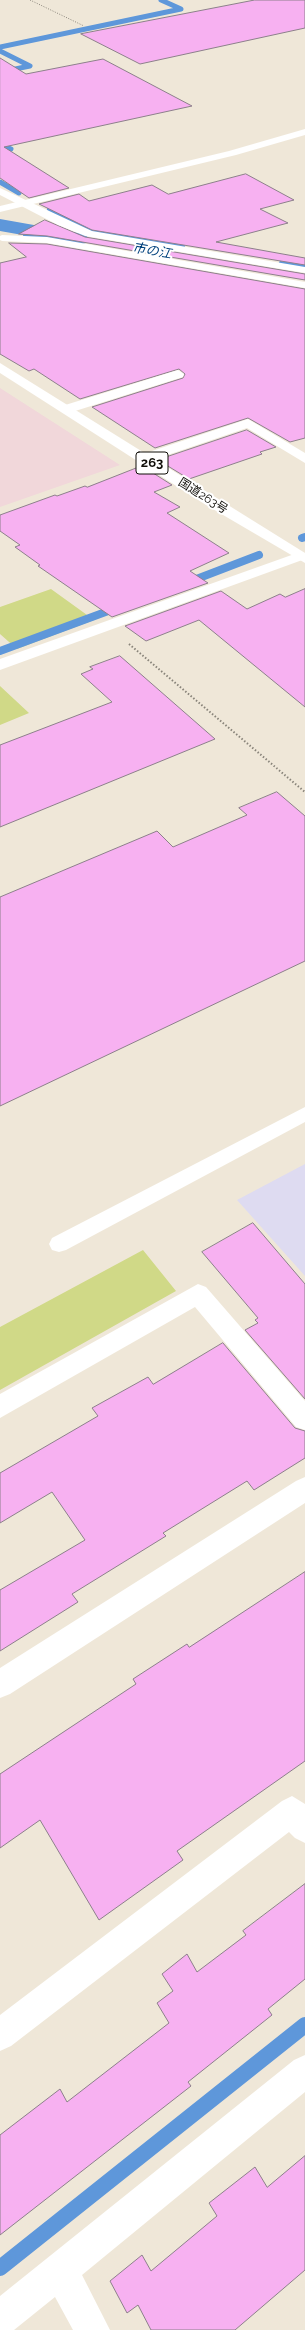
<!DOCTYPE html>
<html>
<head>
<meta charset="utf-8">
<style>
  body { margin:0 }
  canvas { display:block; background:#efe7d8 }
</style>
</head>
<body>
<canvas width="305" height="2330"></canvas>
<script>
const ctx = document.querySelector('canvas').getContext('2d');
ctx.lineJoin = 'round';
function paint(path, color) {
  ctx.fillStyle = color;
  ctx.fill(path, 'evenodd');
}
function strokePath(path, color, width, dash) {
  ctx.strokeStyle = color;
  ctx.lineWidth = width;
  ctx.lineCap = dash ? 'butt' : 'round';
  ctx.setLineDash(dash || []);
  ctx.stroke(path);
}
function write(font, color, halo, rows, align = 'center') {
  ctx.font = font + ' Raleway,"Noto Sans JP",sans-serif';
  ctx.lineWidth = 4;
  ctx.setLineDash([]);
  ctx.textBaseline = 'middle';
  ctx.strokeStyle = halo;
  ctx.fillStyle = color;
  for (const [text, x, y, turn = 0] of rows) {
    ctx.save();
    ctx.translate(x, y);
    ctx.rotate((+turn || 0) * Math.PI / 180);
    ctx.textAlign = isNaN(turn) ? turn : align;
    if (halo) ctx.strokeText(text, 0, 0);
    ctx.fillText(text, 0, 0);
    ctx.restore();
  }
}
paint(new Path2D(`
  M0 388 120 465 0 507Z`), '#f1d7da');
paint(new Path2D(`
  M305 1164V1276L237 1200Z`), '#dedbf1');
paint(new Path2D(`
  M51 589 94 620 17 649 0 634V607Z
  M0 686 29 713 0 725Z
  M143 1250 176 1291 0 1390V1327Z`), '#d0d987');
strokePath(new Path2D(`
  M0 47 181 9 161 0
  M0 51 30 66 0 72
  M0 144 11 149
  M0 182 19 193`), '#5e97da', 5);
strokePath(new Path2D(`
  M50 209 81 226 101 232 182 246
  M26 236 46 233
  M282 263 305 267`), '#5e97da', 6);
strokePath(new Path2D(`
  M302 538 305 537
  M186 583 259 555
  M0 651 119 607`), '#5e97da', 8);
strokePath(new Path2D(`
  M0 2268 305 2025`), '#5e97da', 16);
paint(new Path2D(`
  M0 219 79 233 86 235 89 239 86 243 79 245 0 231Z`), '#5e97da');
const building = new Path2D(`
  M255 0H305V28L140 64 81 34Z
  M0 58 26 74 103 59 192 106 4 147 69 188 29 198 0 178Z
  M246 174 294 200 260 209 288 223 216 242 305 258V265L92 230 39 204 79 194 89 201 152 185 168 194Z
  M45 220 85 237 305 274V280L47 236 19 234Z
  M9 243 47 244 305 289V438L290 442 248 418 155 448 92 407 183 378 185 374 179 369 80 399 34 369 29 371 0 354V263L26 257Z
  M247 430 276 447 260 452 262 454 189 479 158 460Z
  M142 466 172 485 154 492 180 507 167 513 229 553 190 571 208 583 112 617 38 566 40 565 15 547 20 545 0 531V515L55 495 57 496 85 486 87 487Z
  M305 589V707L199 620 146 641 125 626 221 591 247 609 280 594 285 597Z
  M120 656 215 739 0 827V745L112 702 81 674 93 669 90 667Z
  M277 792 305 816V961L0 1106V897L157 831 173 847 247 815 239 808Z
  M253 1223 305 1284V1399L245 1330 258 1323 255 1320 258 1318 202 1252Z
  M223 1343 295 1428 305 1431V1458L254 1490 247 1481 163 1533 166 1536 72 1594 78 1602 0 1651V1590L85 1540 52 1492 0 1523V1473L98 1416 92 1408 148 1377 153 1384Z
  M305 1572V1761L177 1851 183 1860 99 1920 40 1820 0 1848V1774L136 1684 133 1679 187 1644 189 1647Z
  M305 1884V1979L268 2009 272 2015 188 2082 191 2086 0 2235V2135L60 2089 67 2102 169 2023 157 2003 173 1991 162 1974 187 1954 197 1972 246 1935 243 1931Z
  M305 2156V2270L235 2330H151L138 2305 127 2313 110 2281 142 2255 151 2271 217 2216 209 2203 255 2167 267 2187Z`);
paint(building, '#f7b1f1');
strokePath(building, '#8d808b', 1);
strokePath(new Path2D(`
  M30 0 84 26`), '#89847a', 1, [1, 1.5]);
strokePath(new Path2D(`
  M129 644 305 792`), '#89847a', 2, [1.5, 2]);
paint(new Path2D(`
  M2 235 47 237 305 282V288L47 243 2 241 0 240V236Z
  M305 1107V1122L66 1250 59 1252 52 1250 49 1244 52 1238Z`), '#fff');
paint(new Path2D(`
  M0 188 92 231 305 267V273L85 236 58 225 0 195Z
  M178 370 184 374 183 377 72 412 67 413 60 409 62 406Z
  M248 419 305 453V463L247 428 150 461 145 462 138 458 140 455Z
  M300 552 305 553V559L0 670V659Z
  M198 1284 206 1287 305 1401V1430L296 1427 195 1307 0 1418V1394Z
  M305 1477V1503L10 1694 0 1698V1668L296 1481Z
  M292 1796 305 1804V1843L295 1838 289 1832 11 2046 0 2051V2015L282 1801Z
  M305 2055V2092L82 2275 110 2330H73L55 2297 14 2330H0V2296L294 2060Z`), '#fff');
paint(new Path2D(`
  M305 129V135L236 155 0 212V206L229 151Z`), '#fff');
paint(new Path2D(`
  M0 363 305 553V563L206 505 0 373Z`), '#fff');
write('12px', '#100e09', '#fff', [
  ["国道263号",203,496,32]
]);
write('italic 13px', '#00417d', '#fff', [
  ["市の江",152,251,10]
]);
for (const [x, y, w] of [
  [152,463,32]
]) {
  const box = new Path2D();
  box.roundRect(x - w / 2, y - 11, w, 22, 3);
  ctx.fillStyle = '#fff';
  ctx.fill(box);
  strokePath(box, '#100e09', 1);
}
write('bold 13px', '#100e09', null, [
  ["263",152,463]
]);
</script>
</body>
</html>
